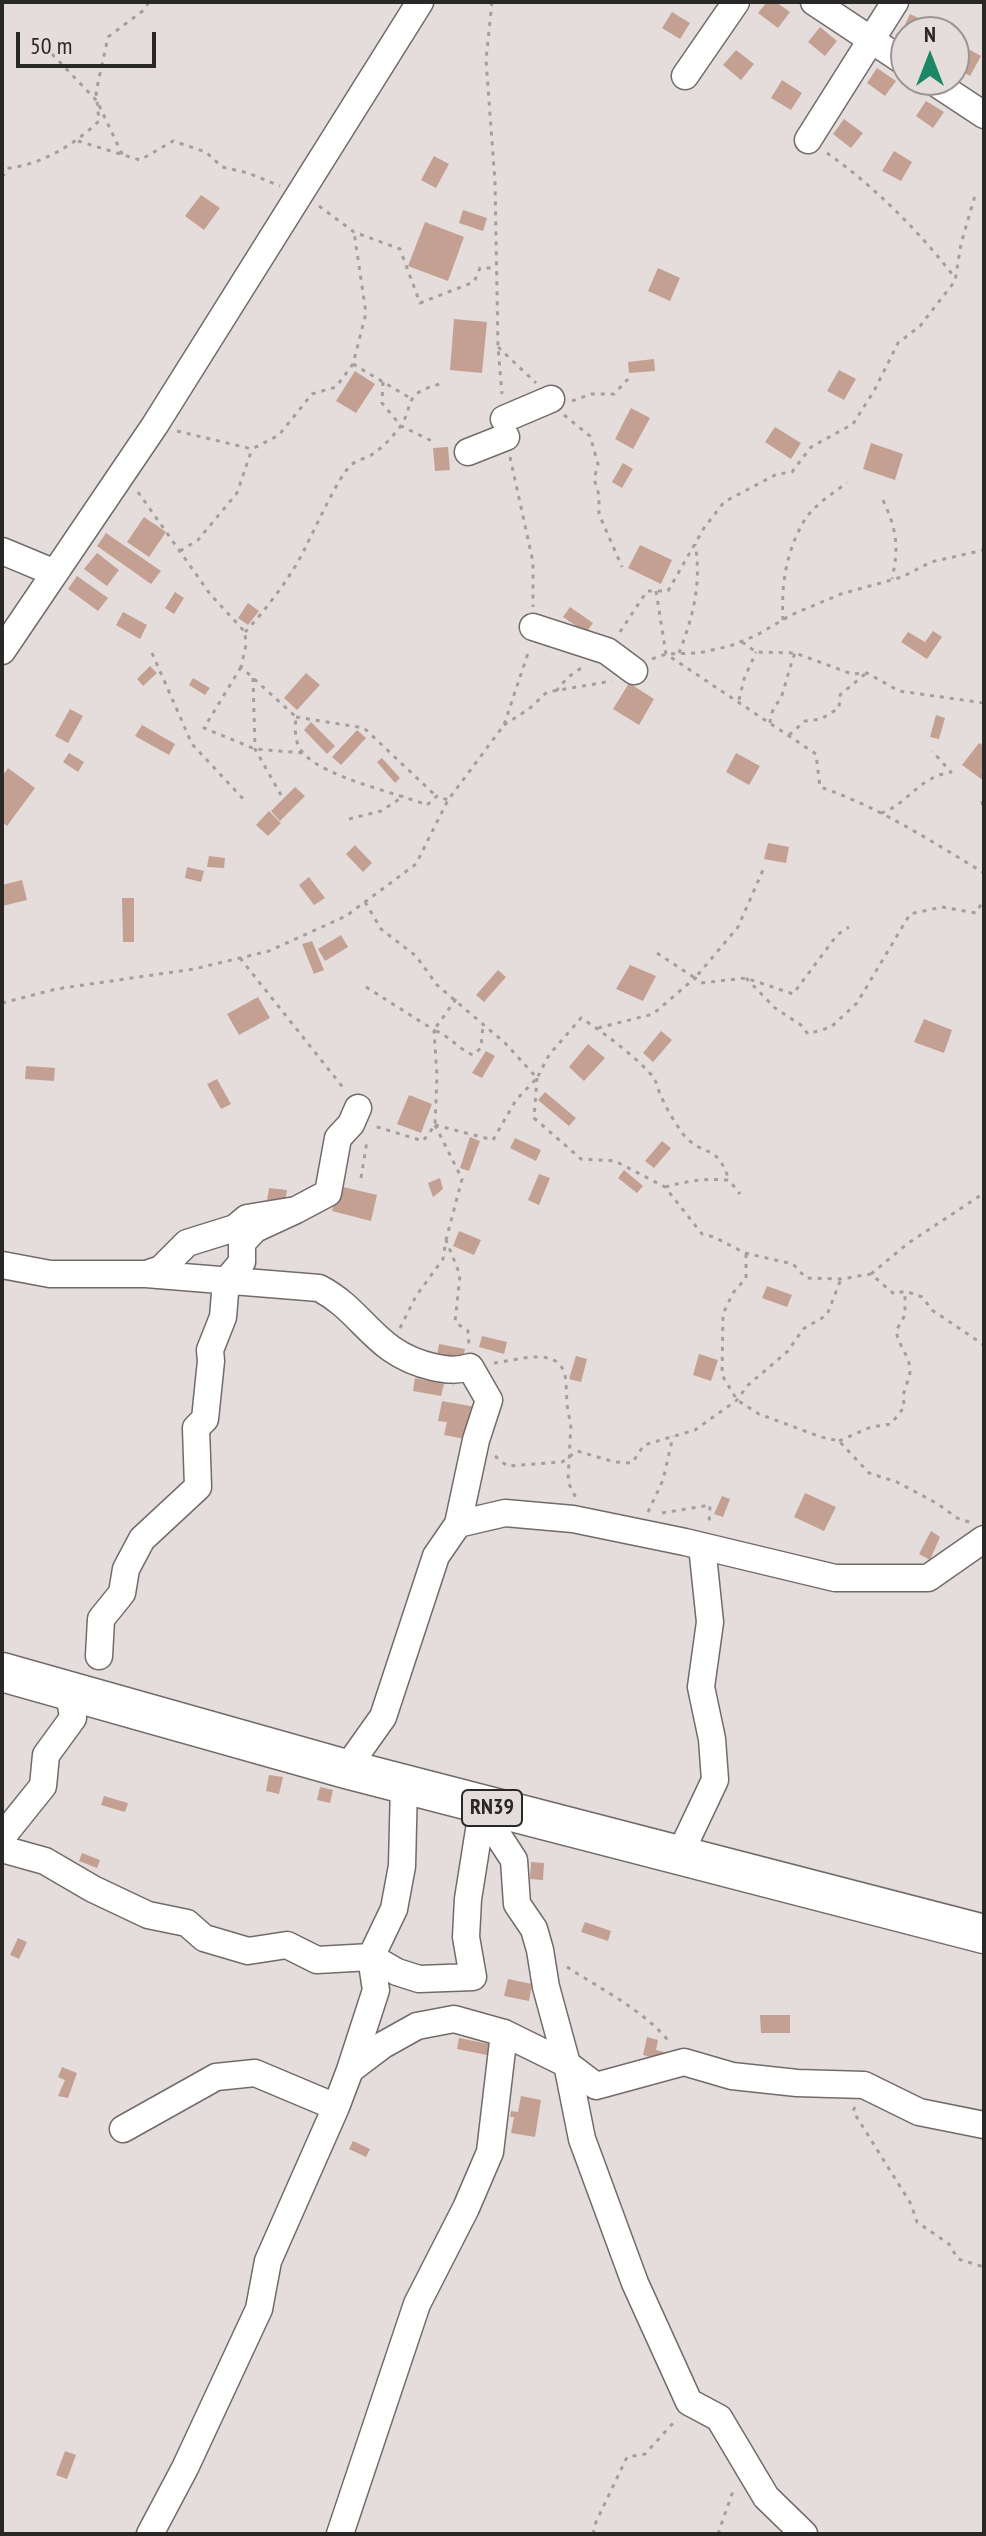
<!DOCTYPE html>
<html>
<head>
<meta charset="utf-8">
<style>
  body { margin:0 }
  #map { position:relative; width:986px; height:2536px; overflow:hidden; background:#e4dddb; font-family:"PT Sans Narrow",sans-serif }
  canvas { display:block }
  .frame { position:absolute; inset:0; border:4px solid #2a2827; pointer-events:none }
  .north { position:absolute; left:890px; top:16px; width:80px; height:80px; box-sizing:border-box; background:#e4dddb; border:2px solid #9a9593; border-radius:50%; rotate:0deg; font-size:22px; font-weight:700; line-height:32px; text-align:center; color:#2a2827 }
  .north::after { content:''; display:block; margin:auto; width:28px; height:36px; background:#1c8764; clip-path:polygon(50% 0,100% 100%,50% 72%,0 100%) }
  .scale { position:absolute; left:16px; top:32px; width:140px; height:36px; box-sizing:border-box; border:4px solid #2a2827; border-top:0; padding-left:10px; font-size:24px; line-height:28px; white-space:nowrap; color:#2a2827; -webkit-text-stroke:6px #e4dddb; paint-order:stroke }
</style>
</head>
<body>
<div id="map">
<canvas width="986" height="2536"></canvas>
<div class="frame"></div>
<div class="north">N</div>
<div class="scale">50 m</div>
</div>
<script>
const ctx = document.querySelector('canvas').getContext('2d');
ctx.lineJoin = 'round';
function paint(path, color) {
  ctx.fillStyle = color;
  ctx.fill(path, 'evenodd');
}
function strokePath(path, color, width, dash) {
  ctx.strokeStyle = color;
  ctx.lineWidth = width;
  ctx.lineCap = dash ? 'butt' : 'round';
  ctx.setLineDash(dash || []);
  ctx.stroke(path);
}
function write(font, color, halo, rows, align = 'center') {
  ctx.font = font + ' "PT Sans Narrow",sans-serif';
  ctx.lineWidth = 7;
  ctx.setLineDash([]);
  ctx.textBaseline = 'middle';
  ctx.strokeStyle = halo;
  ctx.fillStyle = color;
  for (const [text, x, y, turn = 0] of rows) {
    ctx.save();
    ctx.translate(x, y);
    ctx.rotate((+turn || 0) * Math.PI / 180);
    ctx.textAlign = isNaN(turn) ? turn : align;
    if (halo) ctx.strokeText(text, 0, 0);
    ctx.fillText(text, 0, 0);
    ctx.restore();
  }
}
paint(new Path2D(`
  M767 2H776L790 12 778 28 758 13Z
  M672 12 690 23 680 39 662 28Z
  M910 14 931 24 926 32 906 33 902 31Z
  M820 27 837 41 825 56 808 42Z
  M959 44 981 56 970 76 954 67V54Z
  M736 50 754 64 741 80 723 65Z
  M877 68 896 81 885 96 867 83Z
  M782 80 802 93 791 110 771 98Z
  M926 101 944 112 933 128 916 116Z
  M844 119 863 133 851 148 833 134Z
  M894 151 912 162 901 181 882 171Z
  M434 156 449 164 436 188 421 180Z
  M201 195 220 208 204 230 185 216Z
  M463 210 487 218 483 231 459 223Z
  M425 222 464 237 448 281 408 266Z
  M658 268 680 278 670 301 648 291Z
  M454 319 487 322 482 373 450 370Z
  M654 359 655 371 629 373 628 362Z
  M839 370 856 379 844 400 827 391Z
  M355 371 375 384 356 413 336 401Z
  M631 408 650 418 633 449 615 439Z
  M775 427 801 443 791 459 765 442Z
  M871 443 903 454 895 480 863 469Z
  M448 447 450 470 435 471 433 448Z
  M623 463 633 469 622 488 612 482Z
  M144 517 166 532 149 557 127 542Z
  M106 533 161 571 151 584 97 546Z
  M640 545 672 560 661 584 628 568Z
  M97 553 119 570 107 586 84 569Z
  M77 576 108 598 98 611 68 589Z
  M175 592 184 598 174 614 165 608Z
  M248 603 259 611 248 625 238 618Z
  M570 607 593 623 586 633 563 617Z
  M123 612 147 625 140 639 116 625Z
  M933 631 942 637 927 659 901 642 908 632 925 642Z
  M150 666 157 673 143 686 137 679Z
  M306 673 320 685 297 710 284 698Z
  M193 678 210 688 205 695 189 685Z
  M629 683 654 699 639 725 613 709Z
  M70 709 83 716 68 743 55 736Z
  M936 715 945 718 939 739 930 737Z
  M311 722 335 746 327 754 304 730Z
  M142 725 175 744 169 755 135 736Z
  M357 730 366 738 341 765 332 757Z
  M979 743 984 746V781L962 765Z
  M69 753 84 762 78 772 63 762Z
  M736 753 760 766 749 785 726 772Z
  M382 758 400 778 395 783 377 762Z
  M8 768 35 788 7 826 2 822V777Z
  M295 787 305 796 280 821 271 811Z
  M269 811 281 823 268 836 256 825Z
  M768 843 789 847 786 863 764 859Z
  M355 845 372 863 363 872 346 854Z
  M209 856 225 858 224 868 207 867Z
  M187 867 204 871 201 882 185 878Z
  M309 877 325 898 314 905 299 885Z
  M22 880 27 900 2 906V885Z
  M122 898H134V942H123Z
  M341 935 348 947 325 961 318 949Z
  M312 941 324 970 314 974 302 944Z
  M630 965 656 976 643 1001 616 989Z
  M498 970 506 977 484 1002 476 995Z
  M258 997 270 1018 239 1035 227 1014Z
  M924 1019 952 1030 944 1053 914 1042Z
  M661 1031 672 1040 653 1062 643 1053Z
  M588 1044 605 1058 584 1081 569 1067Z
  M486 1051 495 1056 482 1078 472 1073Z
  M26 1066 55 1068 54 1081 25 1079Z
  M217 1079 231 1104 221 1109 207 1084Z
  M545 1092 576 1118 569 1126 538 1100Z
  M409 1095 432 1104 421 1133 397 1124Z
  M470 1137 480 1141 469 1171 460 1168Z
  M515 1138 541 1150 536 1161 510 1148Z
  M662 1141 671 1148 654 1168 645 1161Z
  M624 1170 643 1186 637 1193 618 1178Z
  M539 1174 550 1178 539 1205 528 1200Z
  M440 1178 443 1189 433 1197 428 1183Z
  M339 1186 377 1195 371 1221 332 1211Z
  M269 1188 287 1190 285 1202 267 1200Z
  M459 1231 481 1240 474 1255 453 1246Z
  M767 1286 792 1295 787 1307 762 1298Z
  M482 1336 507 1342 504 1354 479 1347Z
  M439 1344 465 1349 461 1369 437 1356Z
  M699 1354 718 1360 711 1381 693 1375Z
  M576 1356 587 1359 581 1382 569 1379Z
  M415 1378 444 1384 441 1396 413 1391Z
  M442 1401 476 1407 470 1440 444 1435 447 1422 438 1421Z
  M805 1493 836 1507 824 1531 794 1517Z
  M722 1496 730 1499 723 1517 714 1514Z
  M931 1531 940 1537 930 1560 919 1554Z
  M269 1775 283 1777 279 1794 266 1791Z
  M320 1787 333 1790 330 1803 317 1800Z
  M104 1796 128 1803 125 1812 101 1805Z
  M82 1853 100 1860 97 1868 79 1861Z
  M531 1862 544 1863 543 1880 530 1879Z
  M585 1922 611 1931 608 1941 581 1932Z
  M18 1938 27 1942 19 1959 10 1955Z
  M508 1979 532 1984 529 2001 504 1996Z
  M760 2015H790V2033H761Z
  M647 2037 658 2040 656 2050 668 2053 667 2061 643 2055Z
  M459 2038 494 2045 492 2056 457 2049Z
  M62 2067 77 2073 68 2098 58 2096 65 2080 58 2077Z
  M521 2096 541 2100 535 2137 511 2133 514 2117H510L511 2111 518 2112Z
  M353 2141 370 2149 366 2157 349 2149Z
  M65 2451 76 2455 67 2479 56 2475Z`), '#c4a092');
const minor = new Path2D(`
  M814 2 906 63
  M685 76 736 2
  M931 80 984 115
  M808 140 895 2
  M504 419 551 399
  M468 452 506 437
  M2 551 55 573
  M533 627 607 651 634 671
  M2 651 155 425 420 2
  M2 1265 50 1274H146L319 1288C364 1311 374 1354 433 1367 447 1370 457 1371 470 1367L489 1400 476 1440 458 1524 436 1556 383 1717 346 1769
  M146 1274 161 1269 187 1243 235 1228 247 1218 296 1210 328 1193 338 1138 351 1124 358 1108
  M458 1524 505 1513 573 1519 685 1542 835 1578H928L984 1539
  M99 1656 101 1619 122 1593 126 1569 142 1539 198 1487 196 1428 205 1419 211 1361 210 1350 223 1317 226 1281 242 1262V1243L255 1229 296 1210
  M467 1803 482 1811 514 1860 517 1904 534 1929 540 1950 546 1987 567 2064 582 2139 635 2283 689 2402 719 2418 766 2497 804 2534
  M2 1837 43 1786 46 1755 73 1718 69 1691
  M2 1849 45 1861 93 1889 148 1915 187 1923 204 1938 248 1951 287 1945 317 1960 371 1957 397 1972 419 1979 473 1977 466 1937 468 1899 482 1811
  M679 1856 715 1780 712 1739 701 1687 710 1622 702 1546
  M350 2070 376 1990 371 1957 394 1909 402 1866 404 1784
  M123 2129 216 2077 255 2073 336 2107 350 2070 383 2045 417 2026 454 2019 504 2033 567 2064 596 2086 684 2062 732 2076 797 2083 864 2085 919 2112 984 2125
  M150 2534 185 2468 259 2309 268 2261 336 2107
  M340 2534 417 2304 466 2208 490 2152 504 2033`);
const highway = new Path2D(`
  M2 1672 346 1769 984 1934`);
strokePath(minor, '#716b69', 29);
strokePath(highway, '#716b69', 41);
strokePath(new Path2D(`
  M492 2 486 60 495 182 498 347 502 394
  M52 54 97 101 123 156
  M78 141 140 160 173 141 206 152 222 167 248 173 280 186
  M827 153C873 185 921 233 955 278
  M2 177 9 168C43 164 75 144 99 121L96 92 108 37 144 10 149 2
  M319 206 354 232 400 249 420 303 474 282 480 268H496
  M498 347 536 383
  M353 364 410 398
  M383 382 382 403 401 426 436 443
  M572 401 591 394H614L628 379
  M564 415 590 436 598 464 594 479 599 495V514L622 567
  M177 431 252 449 279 435 312 394 336 387 353 364 366 313 354 232
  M510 457 533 562V607
  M138 492 210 594 245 632 246 645 241 667 296 717C295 729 294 743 303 753 326 778 394 792 427 805L437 796 448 800
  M883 500C897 530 899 547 892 579
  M180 551 198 540 237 493 252 449
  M656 591 666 654 816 754 820 787C879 807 931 841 984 873
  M783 620C781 585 786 552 804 521 813 506 833 493 847 483
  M245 632C265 611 294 573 306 546 315 529 338 477 351 465 357 460 367 458 373 454 382 448 389 440 396 432 419 405 396 395 444 383
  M620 632 647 591H668L704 528 724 502 777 474 792 472 811 447 853 424 874 391 898 343 920 326 955 281 961 244 976 192
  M742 642 756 652 795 653 852 674 867 673 899 691 984 703
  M152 653 192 744 246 802
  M679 653C693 617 702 583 695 544
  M652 659 666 654 699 653 730 646 757 635 791 615 841 594 902 577 931 562 984 550
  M241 667 204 728 255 749 303 753
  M253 678 255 749 281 795
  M556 691 568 677 583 667
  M739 700 744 679 756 652
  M296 717 364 728 436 796
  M770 723C771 706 779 705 783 692 787 679 790 666 795 653
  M504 725 529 709 547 692 612 681
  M789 735 805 721 821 719 839 708 840 695 865 674
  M982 801 984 814
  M881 813C901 807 912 789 931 779 936 775 944 774 951 772L932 751
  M349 819 381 811 404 796
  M365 902 381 929 416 956 437 985 505 1043 537 1078 549 1055 581 1018C602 1031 640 1060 654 1078 657 1083 658 1090 661 1096 666 1108 675 1123 683 1134 704 1159 716 1141 729 1180
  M657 953 695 978 738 927 763 870
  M240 958 345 1090
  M746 978 775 1008 801 1025 808 1034 831 1027 857 1003 910 914 942 907 976 913 984 899
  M366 987 434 1030 437 1076 435 1125 423 1141 374 1126
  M456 999 434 1030C451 1037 457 1048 473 1055L481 1048 483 1025
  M2 1003 56 989 194 969 269 951 346 916 416 864 448 800 504 725 529 650
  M598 1028 653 1014 695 978 701 983 746 978 793 994 837 935 849 927
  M537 1078 534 1118 581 1159 615 1161 665 1187 702 1234 714 1237 745 1253 793 1264 806 1278 841 1279 871 1274 894 1294 905 1291 922 1297 932 1310 984 1345
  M435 1125 493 1140 516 1100 537 1078
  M435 1125 462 1179 446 1240
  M361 1178 367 1141
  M665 1187C688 1181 705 1178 729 1180L740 1194
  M746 1254V1278L733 1293 723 1314 722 1375 737 1400 759 1414 821 1437 839 1441 869 1473 897 1482 938 1504 957 1518 969 1522
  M871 1274 907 1244 984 1193
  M400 1328 416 1296 443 1259 446 1240 460 1275 455 1322 468 1331 469 1346
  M494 1363C521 1360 565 1343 566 1384 567 1397 566 1410 571 1422L568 1482 576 1498
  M839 1441 871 1427 891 1424 905 1406C899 1392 911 1382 910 1368 908 1354 899 1346 896 1331L905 1315V1292
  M495 1456 507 1466 562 1462 577 1451 615 1462 632 1463 644 1445 695 1430 737 1400 747 1386 788 1351 803 1329 827 1315 841 1279
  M648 1512 663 1480 673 1436
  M662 1513 710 1505 709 1524
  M567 1967C599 1988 647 2012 670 2043
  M855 2107 853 2111 911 2204 917 2222 949 2244 958 2259 984 2267
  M593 2534 596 2522 627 2457 645 2454 675 2421
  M718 2534 734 2488`), '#a49f9d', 3, [4, 6]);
strokePath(minor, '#fff', 26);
strokePath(highway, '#fff', 38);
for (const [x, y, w] of [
  [492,1808,60]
]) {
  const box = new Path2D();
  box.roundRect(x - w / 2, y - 18, w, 36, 6);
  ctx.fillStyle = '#e4dddb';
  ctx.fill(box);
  strokePath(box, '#2a2827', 2);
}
write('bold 22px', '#2a2827', null, [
  ["RN39",492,1808]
]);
</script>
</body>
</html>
